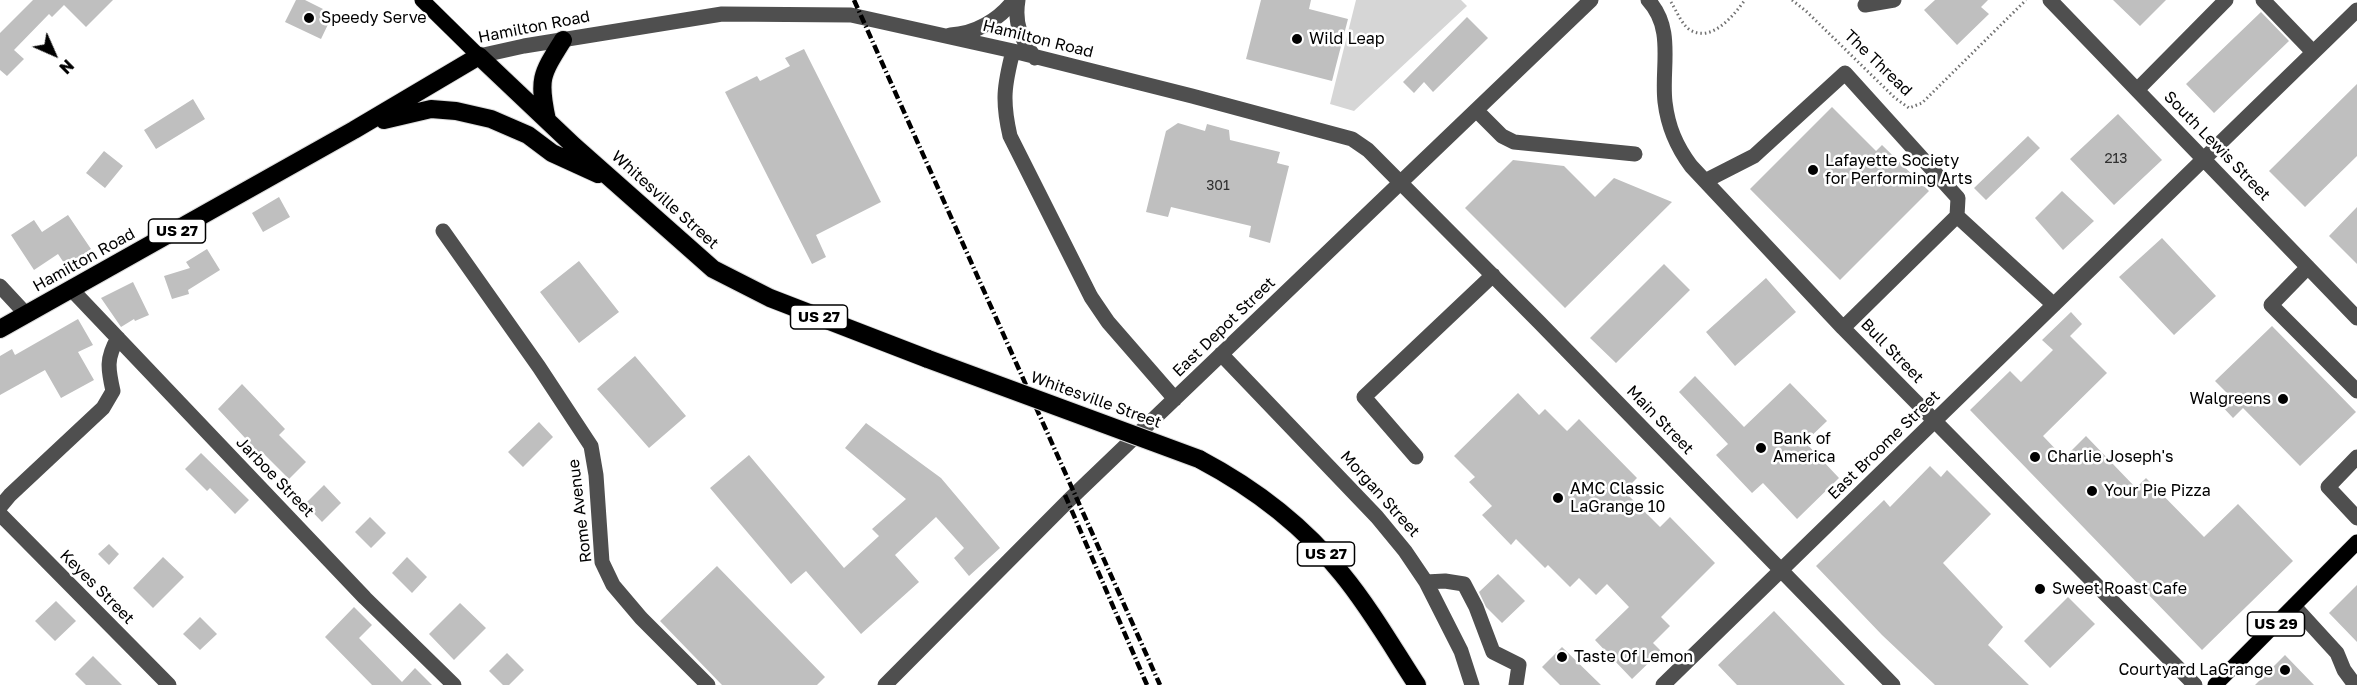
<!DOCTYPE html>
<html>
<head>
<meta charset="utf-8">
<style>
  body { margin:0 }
  #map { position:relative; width:2357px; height:685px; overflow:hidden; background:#fff; font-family:"Golos Text",sans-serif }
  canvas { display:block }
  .north { position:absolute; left:24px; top:24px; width:60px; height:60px; -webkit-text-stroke:4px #fff; paint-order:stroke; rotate:135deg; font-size:16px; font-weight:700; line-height:24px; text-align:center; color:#000 }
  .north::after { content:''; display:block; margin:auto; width:21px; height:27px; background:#000; clip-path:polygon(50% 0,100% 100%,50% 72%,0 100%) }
</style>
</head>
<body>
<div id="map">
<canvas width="2357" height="685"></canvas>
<div class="north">N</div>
</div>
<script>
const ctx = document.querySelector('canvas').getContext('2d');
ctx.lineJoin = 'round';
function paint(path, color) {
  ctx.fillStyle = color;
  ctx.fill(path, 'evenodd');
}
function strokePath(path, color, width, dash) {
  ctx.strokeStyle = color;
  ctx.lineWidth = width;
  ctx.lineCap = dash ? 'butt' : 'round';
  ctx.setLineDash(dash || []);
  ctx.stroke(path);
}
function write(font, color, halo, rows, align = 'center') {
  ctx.font = font + ' "Golos Text",sans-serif';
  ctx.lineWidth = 5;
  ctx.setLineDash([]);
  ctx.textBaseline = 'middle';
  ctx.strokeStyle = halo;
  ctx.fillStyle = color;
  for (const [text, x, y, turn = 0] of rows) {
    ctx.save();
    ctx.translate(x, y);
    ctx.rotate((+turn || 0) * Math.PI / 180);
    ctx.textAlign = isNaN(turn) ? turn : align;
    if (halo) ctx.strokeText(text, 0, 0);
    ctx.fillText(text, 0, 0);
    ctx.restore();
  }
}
paint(new Path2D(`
  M1356 0H1461L1467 6 1354 111 1330 104Z`), '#d6d6d6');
paint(new Path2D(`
  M33 0H113L86 27 64 5 52 17 49 14 14 50 24 59 7 76 0 70V33Z
  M296 0H305L333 14 321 39 285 22Z
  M1261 0H1311L1309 9 1348 19 1332 81 1246 59Z
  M1935 0H1988L1981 7 1989 14 1957 45 1924 10Z
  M2113 0H2166L2140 26Z
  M2261 12 2289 41 2214 113 2186 84Z
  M1467 17 1488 38 1433 92 1424 82 1414 93 1403 82Z
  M804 49 881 202 816 235 826 257 812 264 725 92 757 76 760 81 790 66 785 58Z
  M2357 84V156L2305 207 2269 171Z
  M193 99 205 119 156 149 144 130Z
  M1832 107 1876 151 1882 145 1929 191 1840 280 1750 189Z
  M2118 114 2162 160 2114 205 2070 159Z
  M1178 123 1205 131 1207 124 1229 130 1230 140 1280 152 1277 163 1289 166 1270 243 1249 237 1251 226 1171 207 1168 217 1146 212 1166 131Z
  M2028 136 2040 148 1986 200 1974 188Z
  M104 151 123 166 105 188 86 173Z
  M1513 160 1564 166 1595 197 1614 178 1672 202 1565 308 1465 208Z
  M2062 191 2094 221 2063 250 2035 218Z
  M279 197 290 217 263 232 252 213Z
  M2357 207V264L2329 236Z
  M68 215 91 249 66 266 58 254 34 270 11 235 34 220 42 232Z
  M2162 238 2216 296 2174 335 2119 277Z
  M207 249 220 270 188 290 189 294 172 299 164 276 190 268 186 262Z
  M579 261 619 312 579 343 540 292Z
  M1664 264 1690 290 1616 363 1590 338Z
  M1766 278 1796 312 1735 366 1706 332Z
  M133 282 149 315 135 321 134 319 121 327 101 298Z
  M2071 312 2082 324 2070 336 2107 373 2043 436 2064 458 2086 436 2136 488 2146 478 2204 537 2238 504 2293 561 2202 650 1970 410 2010 371 2021 382 2053 350 2042 340Z
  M78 319 93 345 78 352 94 380 61 398 45 370 0 395V356L12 349 15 355Z
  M2272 326 2356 412 2300 466 2243 408 2233 418 2219 403 2228 394 2215 381Z
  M635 356 686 416 649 448 597 389Z
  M1695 376 1744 427 1790 383 1827 421 1805 442 1839 478 1797 519 1763 483 1752 493 1716 455 1728 444 1679 392Z
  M242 384 285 429 279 435 306 462 289 479 262 452 260 454 218 409Z
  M1518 393 1539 415 1545 409 1567 431 1579 419 1637 478 1624 491 1660 527 1670 517 1715 563 1661 617 1670 626 1653 643 1661 651 1632 679 1595 640 1629 607 1607 584 1596 595 1579 578 1570 587 1548 565 1545 568 1516 539 1511 545 1482 515 1492 506 1469 482 1475 477 1454 456Z
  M539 422 553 437 523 467 508 452Z
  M866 423 941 478 1000 548 969 576 954 558 964 548 936 517 895 555 919 582 861 634 806 571 791 584 710 488 749 455 844 568 879 536 872 529 906 499 845 448Z
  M201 453 249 500 235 514 210 488 207 491 185 469Z
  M1930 466 1941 477 1947 470 1991 514 1943 563 2003 627 1988 645 2029 685H1935L1882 635 1816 566 1884 500 1890 507Z
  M324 485 341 503 322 522 305 504Z
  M370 517 386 533 371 548 355 532Z
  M109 544 119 554 109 565 98 554Z
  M163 557 184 577 153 608 133 588Z
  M407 557 427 577 412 593 392 573Z
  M717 566 825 677 817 685H722L660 621Z
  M1498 574 1525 601 1502 623 1486 607 1479 592Z
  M2357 585V642L2329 613Z
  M2068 597 2095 624 2050 668 2024 641Z
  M56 601 76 621 55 641 35 621Z
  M460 603 486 628 454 660 429 634Z
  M354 607 372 625 359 638 402 682 415 668 432 685H372L325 637Z
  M1774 611 1845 685H1737L1718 665Z
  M200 617 217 634 200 650 183 634Z
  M1562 647 1601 685H1560L1542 667Z
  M507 653 524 670 509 685H503L489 671Z
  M2285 655 2314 685H2255Z
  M93 656 122 685H86L75 674Z`), '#bfbfbf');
const major = new Path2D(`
  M422 0 479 56
  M2215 685 2357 542`);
const highway = new Path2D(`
  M384 120 431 109 456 111 491 119 528 135 552 153 598 174
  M547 120C538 79 541 75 563 40
  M0 329 354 130 479 56 574 146 713 269 770 298 928 359
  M1199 459C1254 488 1303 525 1342 574 1370 608 1393 648 1417 685`);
strokePath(major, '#dbdbdb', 16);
strokePath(highway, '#dbdbdb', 20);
strokePath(new Path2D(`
  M1792 0 1806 11 1895 98 1909 108 1922 103 2026 0
  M1671 2C1676 10 1682 25 1690 30 1712 43 1734 15 1745 0`), '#717171', 3, [1.5, 3]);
strokePath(new Path2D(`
  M1018 0C1014 24 1021 39 1035 58
  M1648 0C1675 29 1661 67 1665 102 1668 127 1676 146 1691 166L1843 328 2195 685
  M2050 0 2357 318
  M2263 0 2313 52
  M1865 5 1894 0
  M950 35C975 34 999 20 1014 0
  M1013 51C1004 86 1002 101 1010 136L1091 297 1108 322 1175 399
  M479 56 524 46 722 14 851 15 1013 51 1192 96 1352 139 1368 150 1539 322 1893 685
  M2137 90 2226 0
  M1476 110 1502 136 1514 142 1635 154
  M1705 181 1754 156 1845 73 1958 198 1957 216 2054 305
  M443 231 539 367 591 446 596 475 602 562 613 585 641 618 708 685
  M2308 267 2271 305 2357 391
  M0 286 26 314
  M72 290 365 598 454 685
  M1843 328 1957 216
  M1221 354 1377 517 1405 551 1426 582 1461 651 1472 685
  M1416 457 1364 397 1493 275
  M2357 457 2328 487 2357 518
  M0 507 10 495 103 408 113 391C108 369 106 358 118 338
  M0 514 169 685
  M1426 582 1445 581 1464 584 1476 607 1493 652 1519 665 1516 685
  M2294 606 2337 653 2344 670 2355 685
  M885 685 1068 501 1591 0
  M1663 685 2357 10`), '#4f4f4f', 15);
strokePath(major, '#000', 15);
strokePath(highway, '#000', 18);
strokePath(new Path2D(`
  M854 0 1160 685
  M1065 495 1147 685`), '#000', 4.5, [9, 3, 1.5, 3]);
const highwayBridge = new Path2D(`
  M928 359 1199 459`);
strokePath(highwayBridge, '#dbdbdb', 20, []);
strokePath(highwayBridge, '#000', 18);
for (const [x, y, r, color] of [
  [309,18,6,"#000"],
  [1297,39,6,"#000"],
  [1813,170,6,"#000"],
  [2283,399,6,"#000"],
  [1761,448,6,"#000"],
  [2035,457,6,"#000"],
  [2092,491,6,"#000"],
  [1558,498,6,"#000"],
  [2040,589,6,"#000"],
  [1562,657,6,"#000"],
  [2285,670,6,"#000"]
]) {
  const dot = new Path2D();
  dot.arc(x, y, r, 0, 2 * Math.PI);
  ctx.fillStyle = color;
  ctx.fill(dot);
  strokePath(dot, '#fff', 2);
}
write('14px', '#303030', null, [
  ["213",2116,159],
  ["301",1218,186]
]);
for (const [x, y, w] of [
  [177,231,57],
  [819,317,57],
  [1326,554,57],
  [2276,624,57]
]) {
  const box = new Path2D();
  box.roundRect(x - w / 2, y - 12, w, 24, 4.5);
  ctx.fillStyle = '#fff';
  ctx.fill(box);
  strokePath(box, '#000', 1.5);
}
write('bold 15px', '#000', null, [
  ["US 27",177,231],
  ["US 27",819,317],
  ["US 27",1326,554],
  ["US 29",2276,624]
]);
write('16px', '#000', '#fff', [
  ["Speedy Serve",321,18],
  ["Wild Leap",1309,39],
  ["Lafayette Society",1825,161],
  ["for Performing Arts",1825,179],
  ["Walgreens",2271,399,"right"],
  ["Bank of",1773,439],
  ["America",1773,457],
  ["Charlie Joseph's",2047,457],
  ["AMC Classic",1570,489],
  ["LaGrange 10",1570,507],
  ["Your Pie Pizza",2104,491],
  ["Sweet Roast Cafe",2052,589],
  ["Taste Of Lemon",1574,657],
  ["Courtyard LaGrange",2273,670,"right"]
], 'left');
write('16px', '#000', '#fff', [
  ["Hamilton Road",534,27,-11],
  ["Hamilton Road",1038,39,14],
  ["The Thread",1878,63,44],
  ["South Lewis Street",2217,146,46],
  ["Whitesville Street",665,200,42],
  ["Hamilton Road",84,260,-29],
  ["East Depot Street",1224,327,-44],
  ["Bull Street",1892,351,46],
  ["Whitesville Street",1096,400,20],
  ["Main Street",1660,420,46],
  ["East Broome Street",1884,445,-44],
  ["Jarboe Street",275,477,46],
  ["Morgan Street",1380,494,48],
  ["Rome Avenue",580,511,-97],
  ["Keyes Street",97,587,45]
]);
</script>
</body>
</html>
